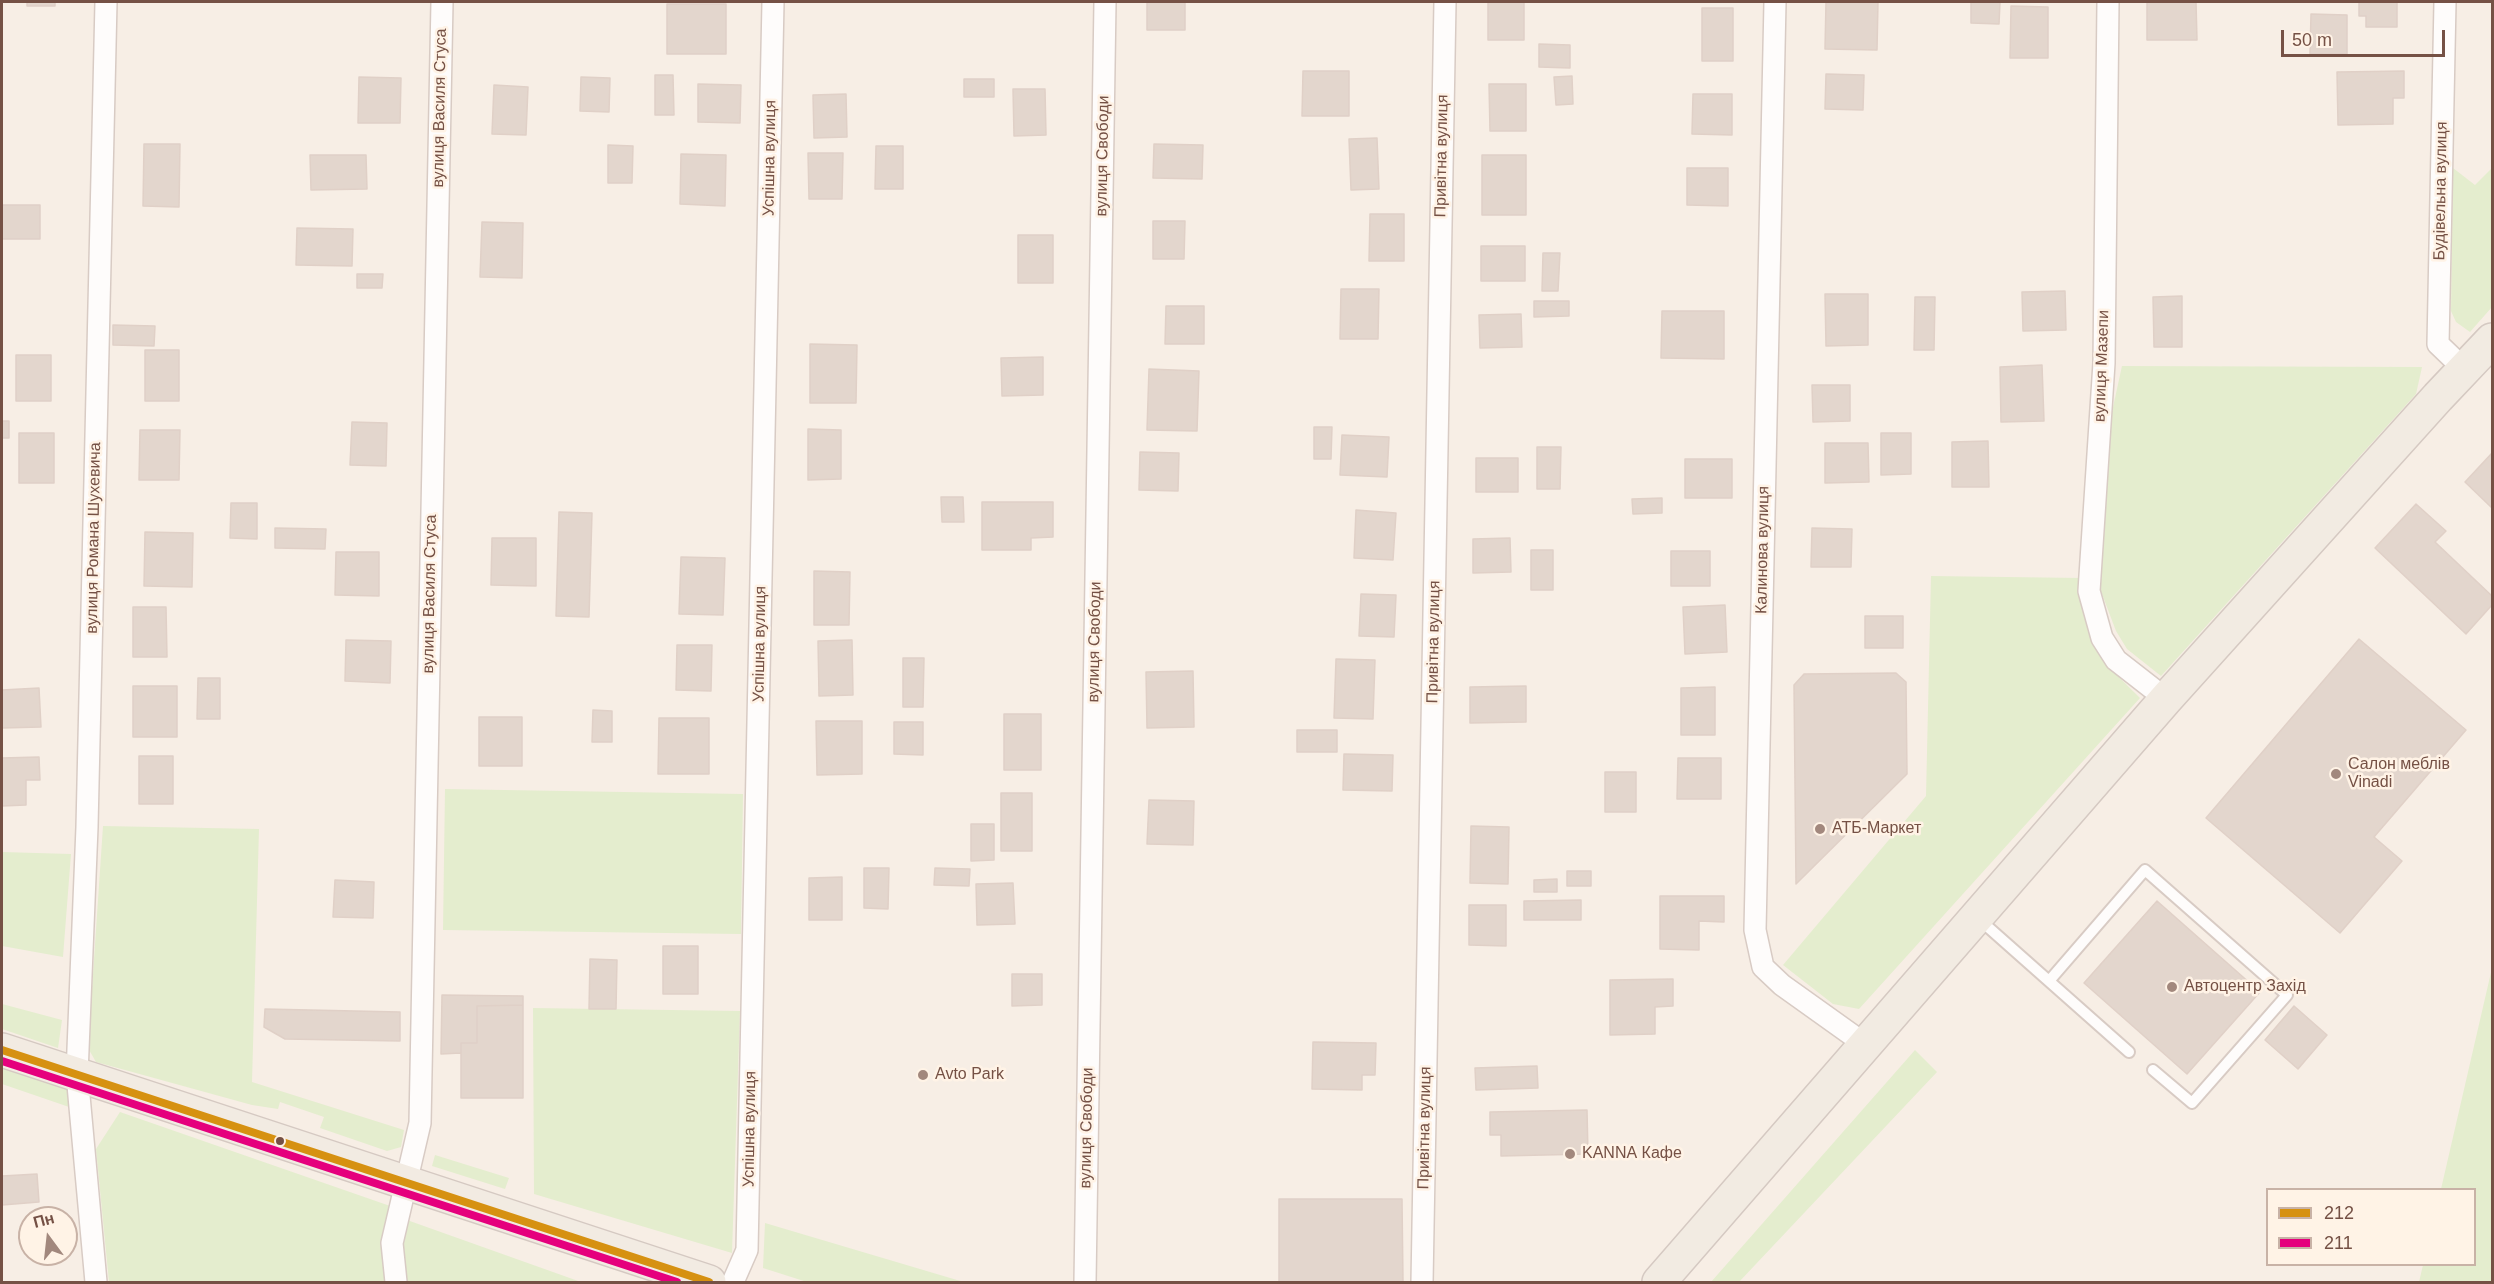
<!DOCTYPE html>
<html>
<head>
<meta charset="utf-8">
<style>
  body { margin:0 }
  #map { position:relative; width:2494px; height:1284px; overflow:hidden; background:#f7eee5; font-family:Arial,sans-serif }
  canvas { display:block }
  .frame { position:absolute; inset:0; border:3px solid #755145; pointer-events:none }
  .legend { position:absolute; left:2266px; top:1188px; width:210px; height:78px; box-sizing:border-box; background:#fff3e6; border:2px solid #c8b2a6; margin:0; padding:8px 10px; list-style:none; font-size:18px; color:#755145 }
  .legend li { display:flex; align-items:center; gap:12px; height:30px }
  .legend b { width:30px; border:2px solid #c8b2a6 }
  .north { position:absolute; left:18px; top:1206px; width:60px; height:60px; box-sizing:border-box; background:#fff3e6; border:2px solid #c8b2a6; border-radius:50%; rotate:345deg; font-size:16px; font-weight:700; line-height:24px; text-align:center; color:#755145 }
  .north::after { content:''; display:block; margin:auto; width:21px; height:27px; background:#a2887d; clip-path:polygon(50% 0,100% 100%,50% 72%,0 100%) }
  .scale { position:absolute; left:2281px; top:30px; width:164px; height:27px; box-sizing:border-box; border:3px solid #755145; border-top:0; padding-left:8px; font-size:18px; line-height:21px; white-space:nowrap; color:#755145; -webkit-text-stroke:4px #fff3e6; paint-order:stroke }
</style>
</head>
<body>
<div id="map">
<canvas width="2494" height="1284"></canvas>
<div class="frame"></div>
<ul class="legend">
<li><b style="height:8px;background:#d69111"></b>212</li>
<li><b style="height:8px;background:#e5007d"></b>211</li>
</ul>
<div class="north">Пн</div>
<div class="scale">50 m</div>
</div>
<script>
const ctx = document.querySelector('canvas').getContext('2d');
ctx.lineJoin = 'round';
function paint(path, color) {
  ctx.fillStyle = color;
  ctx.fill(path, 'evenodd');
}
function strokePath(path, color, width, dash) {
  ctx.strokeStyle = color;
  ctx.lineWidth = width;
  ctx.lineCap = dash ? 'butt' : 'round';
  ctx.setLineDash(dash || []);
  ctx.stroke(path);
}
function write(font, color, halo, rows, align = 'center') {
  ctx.font = font + ' Arial,sans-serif';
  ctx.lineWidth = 5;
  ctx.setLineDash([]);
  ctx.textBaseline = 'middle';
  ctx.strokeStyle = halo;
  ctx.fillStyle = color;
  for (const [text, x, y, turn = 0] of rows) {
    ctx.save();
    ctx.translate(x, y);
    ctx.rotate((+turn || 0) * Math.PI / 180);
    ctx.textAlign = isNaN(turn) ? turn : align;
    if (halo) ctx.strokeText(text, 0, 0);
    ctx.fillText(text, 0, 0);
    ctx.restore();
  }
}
paint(new Path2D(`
  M2453 168 2475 185 2492 168V307L2470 332 2456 322 2451 311Z
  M2122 366 2422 367 2416 394 2161 676 2127 649 2116 631 2099 586 2108 430Z
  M1931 576 2082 578C2078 594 2081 604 2085 619 2097 658 2113 671 2140 698L1859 1009 1833 1004 1783 965 1926 796Z
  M445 789 743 794 741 934 443 930Z
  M103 826 259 829 252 1082 404 1130 401 1147 387 1151 320 1128 324 1117 280 1102 278 1109 252 1105 96 1062 88 1048Z
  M2 852 71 854 63 957 2 946Z
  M2492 968V1282H2419L2423 1265 2474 1264V1190L2441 1189Z
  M2 1004 62 1020 58 1048 2 1029Z
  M533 1008 740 1011 732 1253 534 1194Z
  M1915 1050 1937 1072 1739 1282H1711Z
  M2 1067 70 1090 72 1108 2 1084Z
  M120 1112 393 1207 387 1282H109L96 1149Z
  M435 1155 509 1178 505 1189 432 1166Z
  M407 1220 581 1282H405L400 1244Z
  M765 1223 957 1280 965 1282H807L763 1268Z`), '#e4edce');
const building = new Path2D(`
  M27 2H55V6H27Z
  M1147 2H1185V30H1147Z
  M1488 2H1524V40H1488Z
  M1826 2H1878L1877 50 1825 49Z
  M1971 2H2000L1999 24 1971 23Z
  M2147 2H2196L2197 40H2147Z
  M2359 2H2397V27H2366V16H2359Z
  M667 4H726V54H667Z
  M2011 6 2048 7V58H2010Z
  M1702 8H1733V61H1702Z
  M2311 14 2347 15V54H2310Z
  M1539 44 1570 45V68L1539 67Z
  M1303 71H1349V116H1302Z
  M2404 71V98H2393V124L2338 125 2337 72Z
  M1826 74 1864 75 1863 110 1825 109Z
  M655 75H673L674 115H655Z
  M1572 76 1573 104 1556 105 1554 77Z
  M359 77 401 78 400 123H358Z
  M581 77 610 78 609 112 580 111Z
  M964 79H994V97H964Z
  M698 84 741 85 740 123 698 122Z
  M1489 84H1526V131H1490Z
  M494 85 528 87 526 135 492 134Z
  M1013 89H1045L1046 135 1014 136Z
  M846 94 847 137 814 138 813 95Z
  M1693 94H1732V135L1692 134Z
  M1377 138 1379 189 1351 190 1349 139Z
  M144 144H180L179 207 143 206Z
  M1154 144 1203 145 1202 179 1153 178Z
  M608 145 633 146 632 183H608Z
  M876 146H903V189H875Z
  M808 153H843L842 199H809Z
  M681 154 726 155 725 206 680 204Z
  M310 155H366L367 189 311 190Z
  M1482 155H1526V215H1482Z
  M1687 168H1728V206L1687 205Z
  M2 205H40V239H2Z
  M1370 214H1404V261H1369Z
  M1153 221H1185L1184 259H1153Z
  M482 222 523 223 522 278 480 277Z
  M297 228 353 229 352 266 296 265Z
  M1018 235H1053V283H1018Z
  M1481 246H1525V281H1481Z
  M1543 253H1560L1558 291H1542Z
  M357 274H383L382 288H357Z
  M1341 289H1379L1378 339H1340Z
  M2065 291 2066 330 2023 331 2022 292Z
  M1825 294H1868V345L1826 346Z
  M2182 296V347H2154L2153 297Z
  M1915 297H1935L1934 350H1914Z
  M1534 301H1569V316L1534 317Z
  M1166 306H1204V344H1165Z
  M1662 311H1724V359L1661 358Z
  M1521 314 1522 347 1480 348 1479 315Z
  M113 325 155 326 154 346 113 345Z
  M810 344 857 345 856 403H810Z
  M145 350H179V401H145Z
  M16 355H51V401H16Z
  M1043 357V395L1002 396 1001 358Z
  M2042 365 2044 421 2001 422 2000 367Z
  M1149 369 1199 371 1197 431 1147 430Z
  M1812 385H1850V421L1813 422Z
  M2 421H9V438H2Z
  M352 422 387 423 386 466 350 465Z
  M1314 427H1332L1331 459H1314Z
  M808 429 841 430V479L808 480Z
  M140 430H180L179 480H139Z
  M19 433H54V483H19Z
  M1881 433H1911V474L1881 475Z
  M1342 435 1389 437 1387 477 1340 475Z
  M1988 441 1989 487H1952V442Z
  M1825 443H1868L1869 482 1825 483Z
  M1537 447H1561L1560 489H1537Z
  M1140 452 1179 453 1178 491 1139 490Z
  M2492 453V508L2465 482Z
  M1476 458H1518V492H1476Z
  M1685 459H1732V498H1685Z
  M941 497H963L964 522H942Z
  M1662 498V513L1633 514 1632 499Z
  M982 502H1053V537L1031 538V550H982Z
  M231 503H257V539L230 538Z
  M2416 504 2446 531 2435 542 2492 596V605L2466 634 2375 548Z
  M1356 510 1396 513 1393 560 1354 558Z
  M559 512 592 513 589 617 556 616Z
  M275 528 326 529 325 549 275 548Z
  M1812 528 1852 529 1851 567H1811Z
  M145 532 193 533 192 587 144 586Z
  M492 538H536V586L491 585Z
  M1510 538 1511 572 1473 573V539Z
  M1531 550H1553V590H1531Z
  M1671 551H1710V586H1671Z
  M336 552H379V596L335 595Z
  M681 557 725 558 723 615 679 614Z
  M814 571 850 572 849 625H814Z
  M1361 594 1396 595 1394 637 1359 636Z
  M1725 605 1727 652 1685 654 1683 607Z
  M133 607H166L167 657H133Z
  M1865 616H1903V648H1865Z
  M2359 639 2466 730 2374 837 2402 861 2340 933 2206 818Z
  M346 640 391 641 390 683 345 681Z
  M852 640 853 695 819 696 818 641Z
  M677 645H712L711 691 676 690Z
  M903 658H924L923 707H903Z
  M1336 659 1375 660 1373 719 1334 718Z
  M1193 671 1194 727 1147 728 1146 672Z
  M1896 673 1906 682 1907 774 1796 884 1794 685 1804 674Z
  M198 678H220V719H197Z
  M133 686H177V737H133Z
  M1526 686V722L1470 723V687Z
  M1715 687V735H1681V688Z
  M39 688 41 727 2 728V690Z
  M593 710 612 711V742H592Z
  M1004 714H1041V770H1004Z
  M479 717H522V766H479Z
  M659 718H709V774H658Z
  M816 721H862V774L817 775Z
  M894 722H923V755L894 754Z
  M1297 730H1337V752H1297Z
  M1344 754 1393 755 1392 791 1343 790Z
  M139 756H173V804H139Z
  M39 757 40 780H26V805L2 806V758Z
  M1678 758H1721V799H1677Z
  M1605 772H1636V812H1605Z
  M1001 793H1032V851H1001Z
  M1149 800 1194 801 1193 845 1147 844Z
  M971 824H994V860L971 861Z
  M1471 826 1509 827 1508 884 1470 883Z
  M864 868H889L888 909 864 908Z
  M935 868 970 869 969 886 934 885Z
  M1567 871H1591V886H1567Z
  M842 877V920H809V878Z
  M1557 879V892H1534V880Z
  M335 880 374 882 373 918 333 917Z
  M1013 883 1015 924 977 925 976 884Z
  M1660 896H1724V922L1699 921V950L1660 949Z
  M1581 900V920H1524V901Z
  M2157 901 2260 992 2187 1074 2084 983Z
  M1469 905H1506V946L1469 945Z
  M663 946H698V994H663Z
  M590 959 617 960 616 1009H589Z
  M1012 974H1042V1005L1012 1006Z
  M1673 979V1006L1655 1007V1034L1610 1035V980Z
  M442 995 523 996V1005L477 1006V1043H461V1053L441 1054Z
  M523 1005V1098H461V1043H477V1006Z
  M2294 1006 2327 1035 2298 1069 2265 1040Z
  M265 1009 400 1012V1041L285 1039 264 1027Z
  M1313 1042 1376 1043 1375 1075H1362V1090L1312 1089Z
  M1537 1066 1538 1088 1476 1090 1475 1068Z
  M1587 1110 1588 1154 1501 1156V1135H1490V1112Z
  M37 1174 39 1202 2 1205V1176Z
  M1279 1199H1402L1403 1282H1279Z`);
paint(building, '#e3d6cd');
strokePath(building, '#e0d0c7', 1.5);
const lane = new Path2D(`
  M1980 920 2129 1052
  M2049 981 2145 870 2287 995 2192 1103 2153 1070`);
const street = new Path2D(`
  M1775 2 1755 930 1763 967 1782 985 1866 1045
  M2108 2 2104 363 2089 591 2102 638 2116 660 2166 699
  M2445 2 2438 344 2464 369
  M96 1282 77 1074 87 827 106 2
  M396 1282 392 1243 420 1123 442 2
  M733 1282 747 1250 773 2
  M1085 1282 1105 2
  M1422 1282 1445 2`);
const primary = new Path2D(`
  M2 1050 709 1282
  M1659 1282 2166 699 2438 397 2492 340`);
strokePath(lane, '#d8cbc4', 14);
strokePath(street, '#d8cbc4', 24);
strokePath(primary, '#d5c9c2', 36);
strokePath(lane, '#fefcfb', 10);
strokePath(street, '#fefcfb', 21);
strokePath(primary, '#f2ebe2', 33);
strokePath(new Path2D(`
  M2 1050 709 1282`), '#d69111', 8);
strokePath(new Path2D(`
  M2 1061 677 1282`), '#e5007d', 8);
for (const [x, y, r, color] of [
  [2336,774,6,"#a2887d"],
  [1820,829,6,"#a2887d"],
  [2172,987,6,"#a2887d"],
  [923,1075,6,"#a2887d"],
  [280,1141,5,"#755145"],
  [1570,1154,6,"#a2887d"]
]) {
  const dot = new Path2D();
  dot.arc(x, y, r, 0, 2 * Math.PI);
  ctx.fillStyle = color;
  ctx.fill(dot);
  strokePath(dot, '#fff3e6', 2);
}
write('16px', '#755145', '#fff3e6', [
  ["вулиця Василя Стуса",440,108,-89],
  ["вулиця Свободи",1103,156,-89],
  ["Привітна вулиця",1442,156,-89],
  ["Успішна вулиця",770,158,-89],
  ["Будівельна вулиця",2441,191,-89],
  ["вулиця Мазепи",2102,366,-88],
  ["вулиця Романа Шухевича",94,538,-89],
  ["Калинова вулиця",1763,550,-89],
  ["вулиця Василя Стуса",430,594,-89],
  ["вулиця Свободи",1095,642,-89],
  ["Привітна вулиця",1434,642,-89],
  ["Успішна вулиця",760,644,-89],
  ["вулиця Свободи",1087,1128,-89],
  ["Привітна вулиця",1425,1128,-89],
  ["Успішна вулиця",750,1129,-89]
]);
write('16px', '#755145', '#fff3e6', [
  ["Салон меблів",2348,765],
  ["Vinadi",2348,783],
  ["АТБ-Маркет",1832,829],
  ["Автоцентр Захід",2184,987],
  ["Avto Park",935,1075],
  ["KANNA Кафе",1582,1154]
], 'left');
</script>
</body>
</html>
